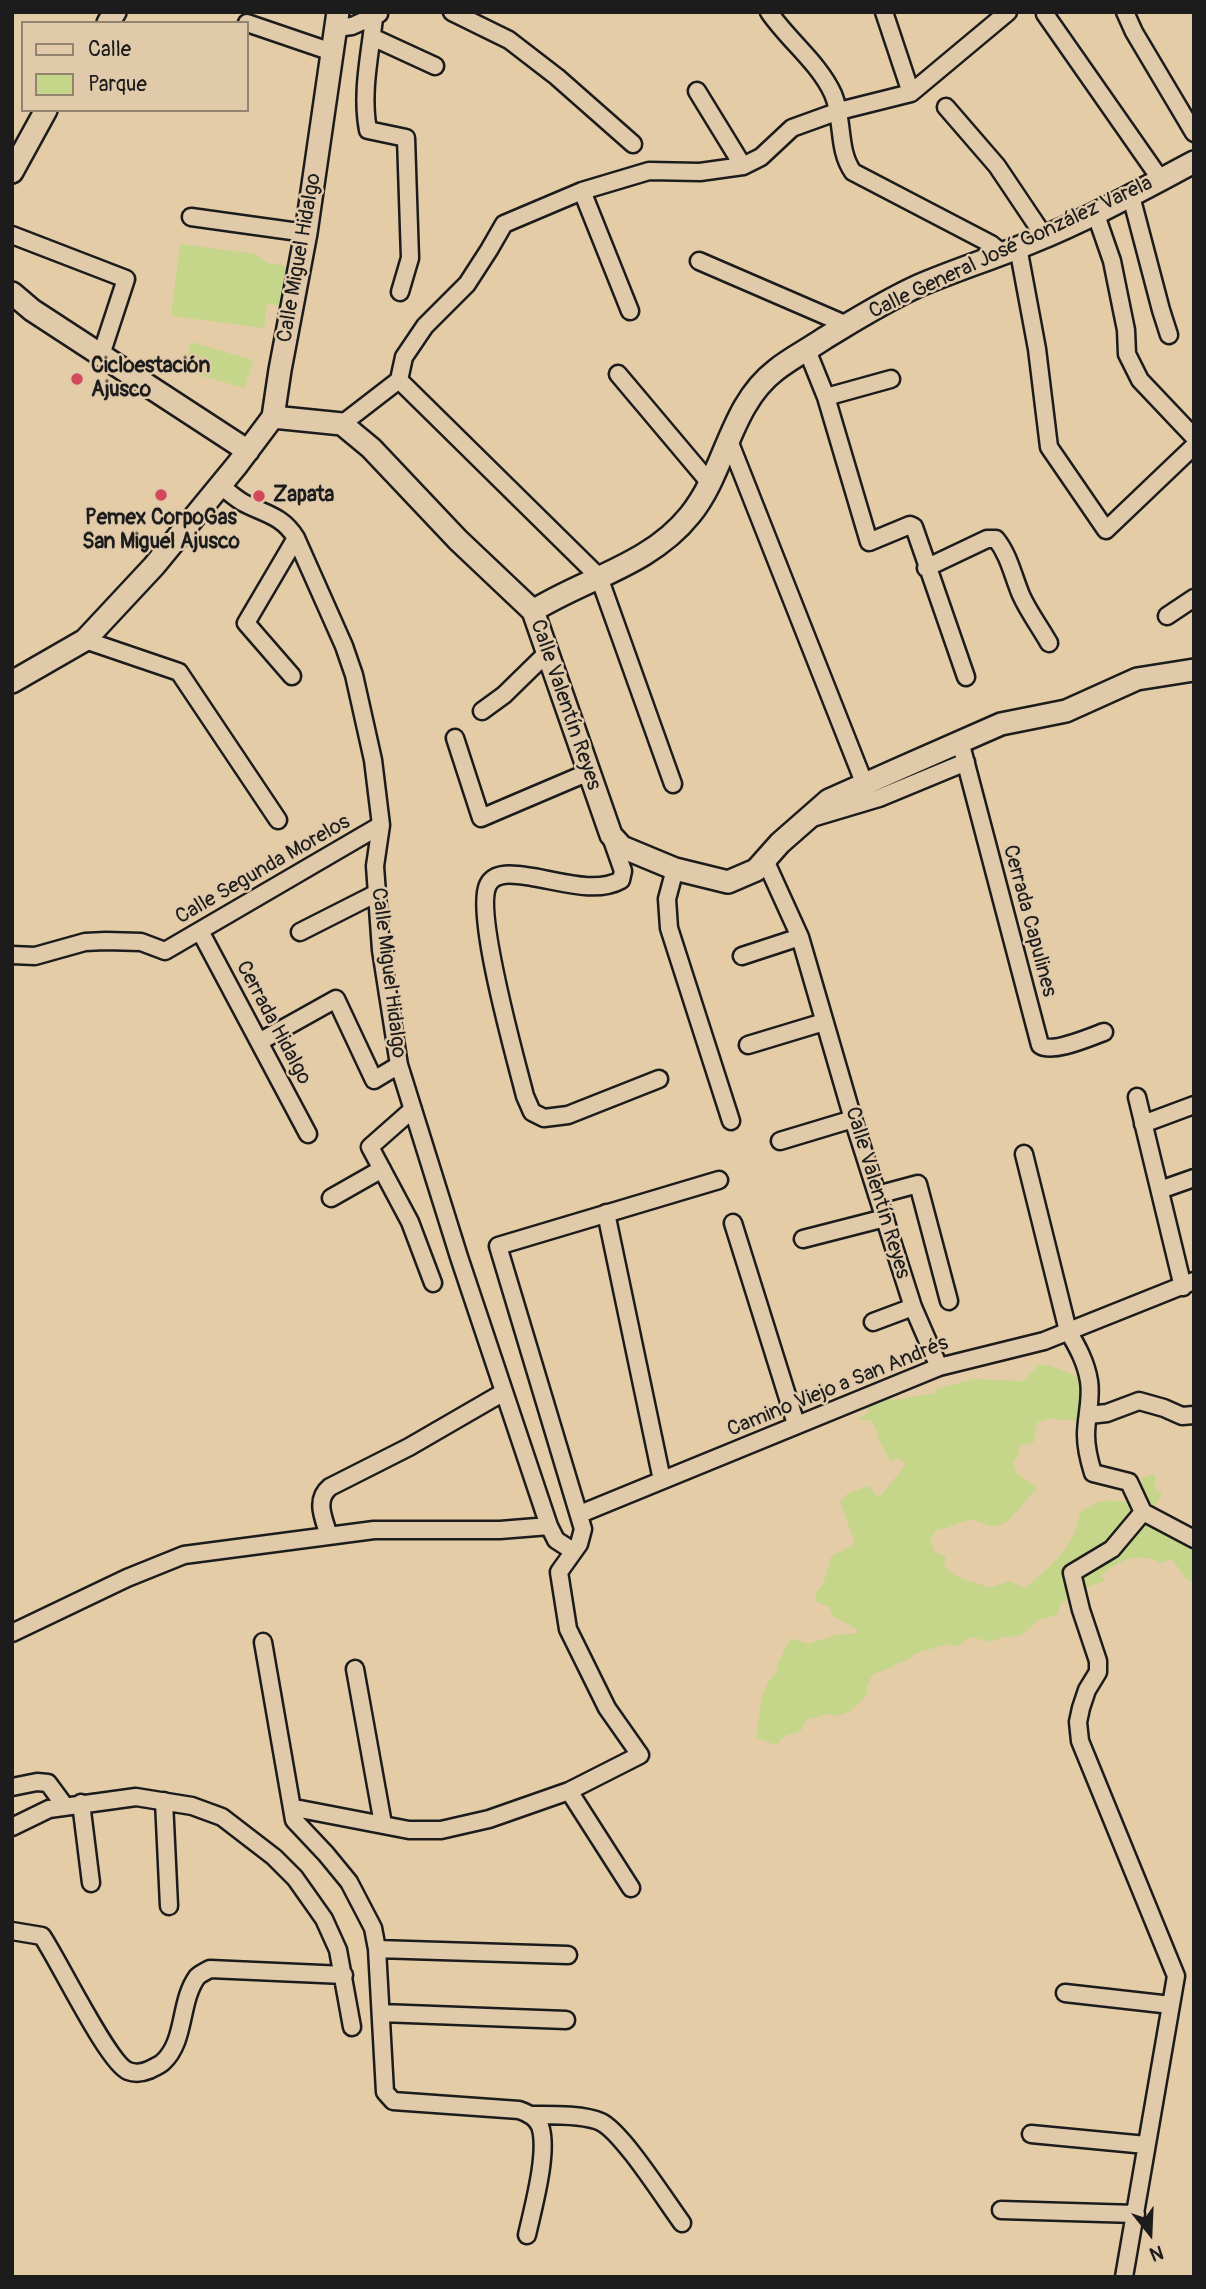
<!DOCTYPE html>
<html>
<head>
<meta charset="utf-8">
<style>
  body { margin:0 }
  #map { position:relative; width:1206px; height:2289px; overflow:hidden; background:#e4cca7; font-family:Pangolin,sans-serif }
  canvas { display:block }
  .frame { position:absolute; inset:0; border:14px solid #1c1c1c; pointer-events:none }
  .legend { position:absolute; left:21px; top:21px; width:228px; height:91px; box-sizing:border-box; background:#e1caaa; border:2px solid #928471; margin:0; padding:9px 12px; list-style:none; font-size:21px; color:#1c1c1c }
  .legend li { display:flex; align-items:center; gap:14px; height:35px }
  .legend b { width:35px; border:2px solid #928471 }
  .north { position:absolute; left:1115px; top:2198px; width:70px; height:70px; -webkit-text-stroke:5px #e1caaa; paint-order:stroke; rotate:162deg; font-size:19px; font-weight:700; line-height:28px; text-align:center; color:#1c1c1c }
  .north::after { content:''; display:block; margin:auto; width:24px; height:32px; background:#1c1c1c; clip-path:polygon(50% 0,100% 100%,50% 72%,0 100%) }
</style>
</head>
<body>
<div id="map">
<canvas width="1206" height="2289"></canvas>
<div class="frame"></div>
<ul class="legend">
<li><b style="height:9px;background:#e1caaa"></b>Calle</li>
<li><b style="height:19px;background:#c5d68b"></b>Parque</li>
</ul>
<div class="north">N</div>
</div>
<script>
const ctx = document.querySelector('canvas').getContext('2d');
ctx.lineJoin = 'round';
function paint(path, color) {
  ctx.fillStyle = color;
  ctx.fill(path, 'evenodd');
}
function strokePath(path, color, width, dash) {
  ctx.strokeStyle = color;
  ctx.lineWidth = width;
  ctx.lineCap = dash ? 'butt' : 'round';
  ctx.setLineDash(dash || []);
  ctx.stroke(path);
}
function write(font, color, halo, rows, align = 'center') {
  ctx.font = font + ' Pangolin,sans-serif';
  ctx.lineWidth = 5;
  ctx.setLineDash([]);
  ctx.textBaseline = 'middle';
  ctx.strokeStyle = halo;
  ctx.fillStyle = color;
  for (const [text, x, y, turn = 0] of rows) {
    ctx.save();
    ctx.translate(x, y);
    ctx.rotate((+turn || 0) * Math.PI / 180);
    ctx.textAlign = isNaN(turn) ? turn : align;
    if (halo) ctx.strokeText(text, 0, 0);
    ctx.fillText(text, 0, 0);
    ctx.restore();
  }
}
paint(new Path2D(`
  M180 244 256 254 267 263 290 266 285 306 267 304 264 328 171 316Z
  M191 342 253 360 245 388 183 371Z
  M1038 1365H1048L1079 1377 1082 1386 1086 1423 1065 1419 1060 1421C1053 1417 1044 1420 1037 1423L1034 1442 1020 1446 1018 1456 1013 1461 1017 1473 1037 1488 1011 1518 1003 1524 993 1527 972 1519 950 1526 948 1530 945 1528 934 1531 933 1537 930 1539 935 1552 946 1557 944 1565C956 1581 972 1580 989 1588L1010 1581 1025 1588C1049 1568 1076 1546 1080 1512 1085 1509 1090 1505 1096 1503 1115 1496 1129 1508 1147 1495L1140 1491 1142 1478 1155 1474V1489L1162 1493 1155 1506 1150 1503 1146 1510 1194 1542V1584L1184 1576 1172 1559 1161 1563C1139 1551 1117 1560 1100 1577L1107 1580 1092 1585 1060 1604 1057 1615 1039 1620 1020 1636 1003 1637 992 1642 970 1637 957 1647 950 1644 916 1653 906 1661 896 1664 891 1668 873 1674 867 1685V1695L849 1712 838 1716 826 1714 806 1720 801 1731 785 1736 776 1745 756 1738 762 1697 768 1682 776 1673 779 1661 791 1638 809 1644 836 1635 860 1633 850 1625 832 1616 829 1607 815 1601 816 1592 823 1585 831 1557 855 1543 840 1502 848 1493 868 1486 877 1496 882 1494 906 1464 899 1458 890 1461C888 1455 885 1452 882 1446 877 1437 878 1428 870 1420H858L870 1411 867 1409 863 1396H887L893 1400 934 1393 936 1389 974 1379 1023 1381Z`), '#c5d68b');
const street = new Path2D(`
  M452 12 509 40 557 77 633 144
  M769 12C788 40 819 63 833 94 844 119 837 150 853 172L991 244 1003 254
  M884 12 911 93
  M1125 12 1134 32 1194 133
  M1045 14 1161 180
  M374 18C370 55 361 93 368 130L406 138 410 258 400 292
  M247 23 332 52
  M336 28 352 26 379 14
  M372 37 435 66
  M697 91 743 166
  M946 107 997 166 1044 236
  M582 191 630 311
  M1131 196 1161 310 1169 335
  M1095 212 1112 261 1126 330 1127 354 1140 380 1194 437
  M191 217 306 233
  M12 235 126 279 101 355
  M1018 247 1037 349 1049 447 1106 530 1194 446
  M699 261 847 325
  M807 350 826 397 869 542 910 525 914 527 966 677
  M618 374 709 482
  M399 380 599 577 673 784
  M826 397 891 379
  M342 424 399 380 404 357 425 326 467 284 489 250 504 224 582 191 649 171 700 172 743 166 761 157 792 128 839 111 911 93 1008 12
  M728 438 865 785
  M220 485C227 491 234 497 242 502 264 514 282 515 296 538L344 646 354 675 373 760 381 825 375 866 381 950 399 1065 459 1257 549 1526 556 1540 573 1551
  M926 568 987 539H996C1009 555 1013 576 1021 595 1028 611 1040 627 1049 643
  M1167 616 1194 598
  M85 640 179 672 278 820
  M292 676 246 623 296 538
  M482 711 504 695 549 651
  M455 738 481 818 589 772
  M960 741 1040 1045C1052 1054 1090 1037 1104 1032
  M812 818 879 798 966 762
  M611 837 623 871 621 880C596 894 559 881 532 877 518 875 495 870 488 885 474 913 516 1060 525 1096L532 1112 544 1118 568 1115 659 1079
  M765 860 800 937 853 1119 913 1307 939 1367
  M675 869 667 899 669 928 731 1121
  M200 931 308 1134
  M300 932 377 893
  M12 955 35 956 85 942 106 941 141 942 165 951 381 825
  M742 956 800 937
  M259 1042 336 999 374 1080 399 1065
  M748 1045 824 1022
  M1137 1097 1183 1287
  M413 1109 370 1147 410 1222 433 1283
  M1143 1124 1194 1105
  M780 1141 853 1119
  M1024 1154 1068 1331C1077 1346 1086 1362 1089 1381 1092 1399 1086 1417 1086 1435 1086 1449 1089 1460 1093 1473L1129 1482 1143 1512 1112 1549 1072 1573 1081 1610 1098 1661V1672L1087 1690 1081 1708 1078 1722 1080 1741 1176 1976 1124 2277
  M1160 1190 1194 1178
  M877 1195 918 1184 949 1301
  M331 1198 382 1169
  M606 1213 662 1480
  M733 1223 796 1424
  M803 1239 885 1218
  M873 1322 913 1307
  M1089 1415 1107 1413 1139 1401 1164 1408 1182 1416 1194 1415
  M1143 1512 1194 1539
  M580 1514 939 1367 1044 1341 1194 1281
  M329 1536C324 1519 314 1500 330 1487L409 1447 504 1392
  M12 1633 127 1578 184 1555 374 1530H500L549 1526
  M263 1642 294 1820 326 1854 349 1882 373 1928 377 1949 385 2092 393 2101 519 2110C528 2113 536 2117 540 2126 549 2151 533 2208 527 2235
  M355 1669 383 1824
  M12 1787 37 1782 48 1783 65 1806
  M569 1791 631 1888
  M164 1801 169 1906
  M81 1803 91 1883
  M293 1811 300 1809 409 1830H441L489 1819 569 1791 640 1755 607 1708 568 1629 559 1572 579 1544 583 1529 498 1246 719 1180
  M12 1827 49 1809 136 1797 192 1806 222 1817 274 1857 295 1878 324 1919 338 1950 352 2027
  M12 1931 42 1936C59 1961 108 2063 128 2071 136 2074 142 2073 149 2070 153 2068 160 2065 163 2062 186 2041 179 2002 197 1977 200 1974 206 1971 210 1969L344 1975
  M377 1949 568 1955
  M1065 1993 1171 2005
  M381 2013 566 2020
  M532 2115C550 2115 584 2114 601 2122 623 2133 665 2200 682 2223
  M1031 2134 1146 2145
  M1001 2210 1136 2214`);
const secondary = new Path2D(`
  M108 23 115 12
  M12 172 46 110
  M12 293 32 310 248 451
  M273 417 342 424 371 448 458 540 533 611 611 835 622 847 675 869 728 882 756 870 780 843 829 800 903 767 1001 724 1066 711 1137 679 1194 670
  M533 611C586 578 650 565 690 515 726 471 729 406 776 370 791 358 809 349 825 338 855 320 885 301 918 286 955 270 994 258 1032 242 1087 220 1141 190 1194 162
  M12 682 85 640 154 566 237 465 273 417 280 370 306 233 338 12`);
strokePath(street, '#1c1c1c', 21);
strokePath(secondary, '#1c1c1c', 26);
strokePath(street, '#e1caaa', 16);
strokePath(secondary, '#e1caaa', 21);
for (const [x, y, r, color] of [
  [77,379,7,"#d1495b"],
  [161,495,7,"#d1495b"],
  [259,496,7,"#d1495b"]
]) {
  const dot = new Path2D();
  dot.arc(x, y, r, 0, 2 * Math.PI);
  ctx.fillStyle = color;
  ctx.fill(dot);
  strokePath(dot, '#e1caaa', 2.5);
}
write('21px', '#1c1c1c', '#e1caaa', [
  ["Calle General José González Varela",1011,248,-25],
  ["Calle Miguel Hidalgo",300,258,-80],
  ["Calle Valentín Reyes",565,705,71],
  ["Calle Segunda Morelos",263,870,-30],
  ["Cerrada Capulines",1029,921,75],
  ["Calle Miguel Hidalgo",388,973,83],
  ["Cerrada Hidalgo",273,1023,62],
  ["Calle Valentín Reyes",877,1193,73],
  ["Camino Viejo a San Andrés",838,1387,-22]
]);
write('bold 21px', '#1c1c1c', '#e1caaa', [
  ["Cicloestación",91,367],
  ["Ajusco",91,391],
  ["Zapata",273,496],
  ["Pemex CorpoGas",161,519,"center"],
  ["San Miguel Ajusco",161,543,"center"]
], 'left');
</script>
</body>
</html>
